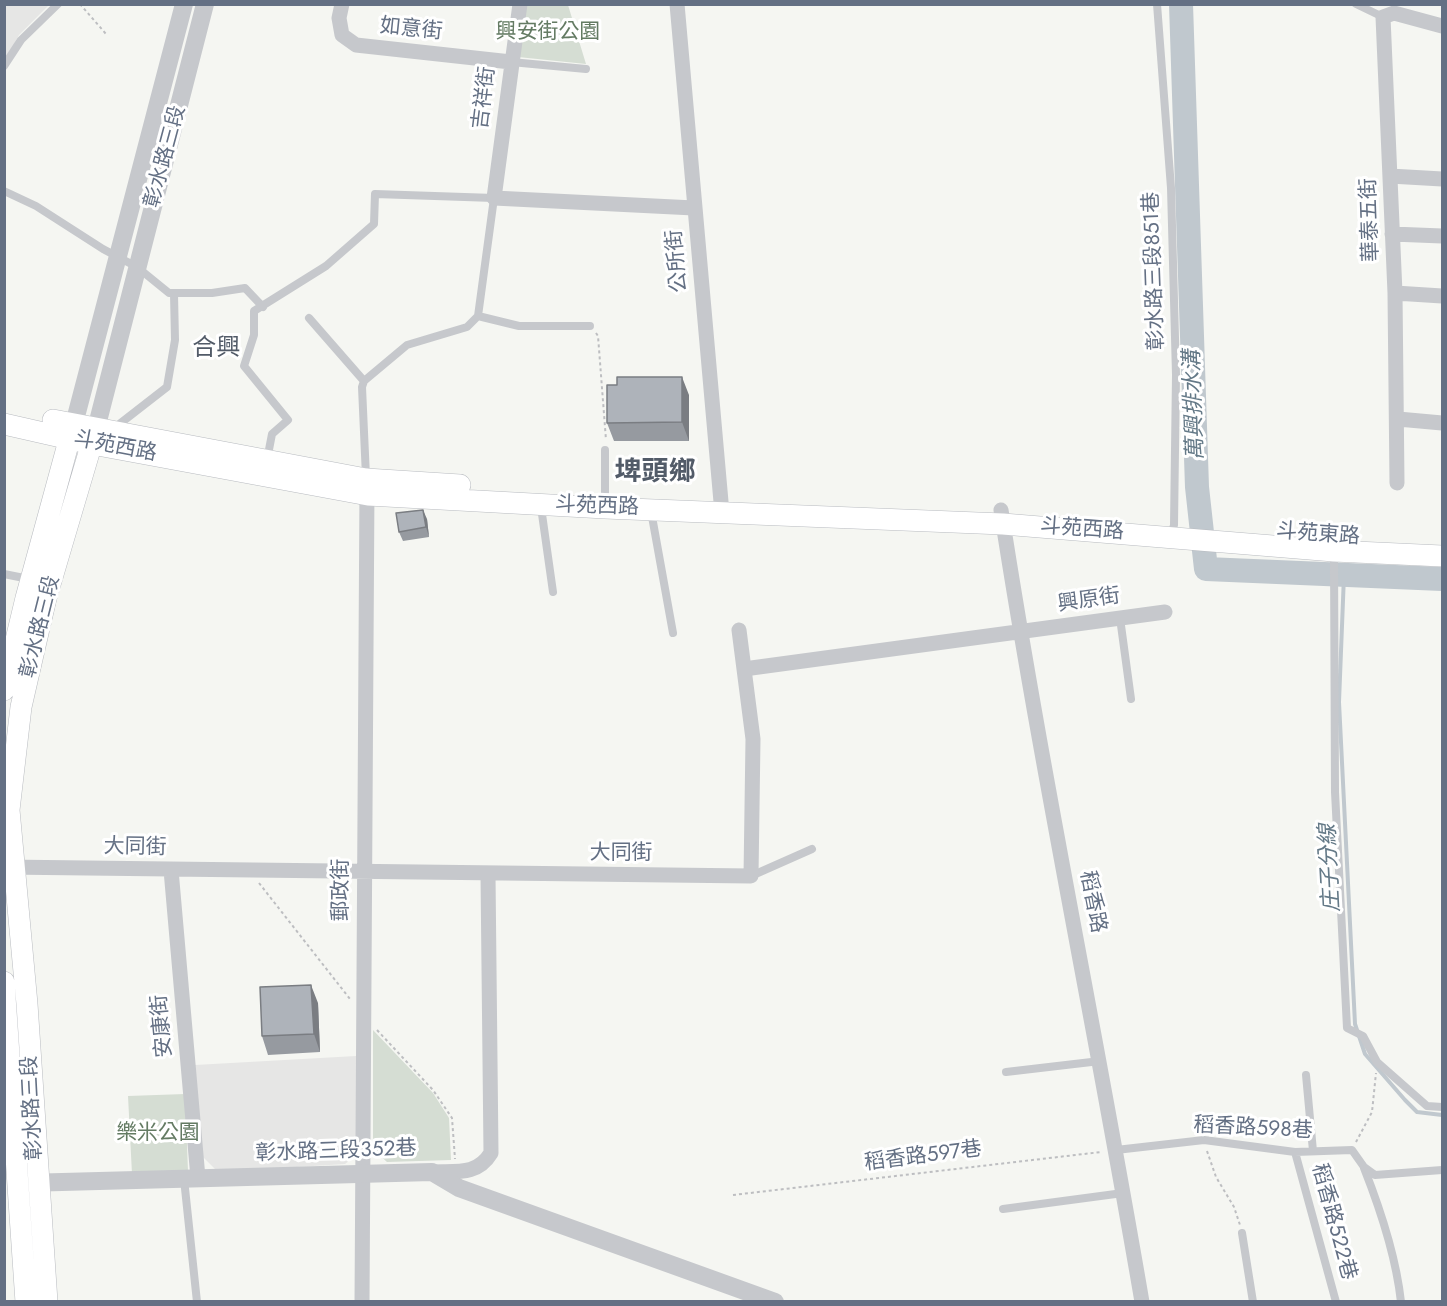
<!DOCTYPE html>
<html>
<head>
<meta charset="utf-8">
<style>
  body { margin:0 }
  #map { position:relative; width:1447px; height:1306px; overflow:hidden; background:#f5f6f2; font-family:Jost,sans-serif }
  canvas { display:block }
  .frame { position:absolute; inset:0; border:6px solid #647084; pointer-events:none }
</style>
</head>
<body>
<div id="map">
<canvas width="1447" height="1306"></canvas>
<div class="frame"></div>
</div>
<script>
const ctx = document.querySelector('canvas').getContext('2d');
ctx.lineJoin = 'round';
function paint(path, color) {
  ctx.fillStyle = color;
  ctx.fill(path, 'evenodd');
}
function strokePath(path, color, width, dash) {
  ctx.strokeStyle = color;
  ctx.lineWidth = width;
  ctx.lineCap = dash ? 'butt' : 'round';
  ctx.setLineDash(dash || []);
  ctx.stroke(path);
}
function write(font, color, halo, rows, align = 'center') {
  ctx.font = font + ' Jost,"Noto Sans TC",sans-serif';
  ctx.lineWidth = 6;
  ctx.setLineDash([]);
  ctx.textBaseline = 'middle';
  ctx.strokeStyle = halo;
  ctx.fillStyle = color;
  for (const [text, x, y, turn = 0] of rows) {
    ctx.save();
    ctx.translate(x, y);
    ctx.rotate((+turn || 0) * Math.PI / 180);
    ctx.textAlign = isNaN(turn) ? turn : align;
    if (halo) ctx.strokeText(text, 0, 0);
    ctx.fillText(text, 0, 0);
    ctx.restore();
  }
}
paint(new Path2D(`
  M5 5H49L19 35 5 61Z
  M356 1056 358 1154 345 1164 218 1172 201 1155 195 1065Z`), '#e6e6e5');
paint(new Path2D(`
  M525 5H568L586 64 518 57Z
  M373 1030 433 1093 449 1118 451 1160 387 1162 373 1149Z
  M185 1094 188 1171 132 1174 128 1096Z`), '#d5ddd3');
strokePath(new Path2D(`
  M1344 575 1339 702 1355 1024 1365 1054 1405 1100 1417 1112 1442 1115`), '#c0c8ce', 4);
strokePath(new Path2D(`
  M1181 4 1197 487 1206 569 1442 579`), '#c0c8ce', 24);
const secondary = new Path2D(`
  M53 420 366 479 460 485
  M4 424 92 444 368 495 605 508 1003 524 1334 551 1442 556
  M4 690 26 598 73 426
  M4 982 26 1302
  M47 1302 27 1004 9 810 21 707 46 598 96 429`);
strokePath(secondary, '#b8bbc0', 22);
strokePath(new Path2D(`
  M80 4 106 34
  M596 333 598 336 606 440
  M259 883 350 999
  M377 1030 433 1090 452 1118 455 1159
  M1356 1142 1372 1112 1376 1073
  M1207 1151 1216 1177 1234 1207 1240 1225
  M733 1195 1101 1152`), '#bdbec1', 2, [3, 3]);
strokePath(new Path2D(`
  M1157 4 1171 188 1176 375 1174 525 1171 536
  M1356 4 1383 17
  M511 62 586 69
  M4 66 21 40 58 4
  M4 191 36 206 103 249 137 267 169 293H212L245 288 263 307
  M478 316 519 326H590
  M309 318 364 381
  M113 429 167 387 175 340 174 294
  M605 450V506
  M267 460 272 434 288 420 244 366 254 335V311L326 266 374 224 375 194 494 198 478 316 467 327 407 345 364 381 362 387 366 477
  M541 507 553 592
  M651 511 673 633
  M1334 554 1335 792 1347 1028 1363 1036 1377 1062 1427 1106 1442 1107
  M4 574 29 579
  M1120 618 1131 699
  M751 876 812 849
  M1006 1072 1100 1061
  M1306 1075 1313 1151
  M1116 1150 1204 1140 1295 1152 1352 1150 1364 1167 1375 1175 1442 1170
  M1295 1152 1336 1302
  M1364 1168C1381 1211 1396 1256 1401 1302
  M184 1179 197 1302
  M1003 1209 1123 1193
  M1242 1233 1253 1302`), '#c6c8cc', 8);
strokePath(new Path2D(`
  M342 4 339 18 342 35 356 45 511 62
  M520 4 494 198 694 208
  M677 4 722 513
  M1390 176 1442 179
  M1392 234 1442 236
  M1395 293 1442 296
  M1398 419 1442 423
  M1397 483 1395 293 1383 17 1394 13 1442 26
  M1001 510C1042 775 1097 1037 1142 1302
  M739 630 744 669
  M4 867 751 876 753 739 744 669 1165 612
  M171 870 198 1178
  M432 1172C456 1171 477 1176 491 1153L488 875
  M362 1302 367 486`), '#c6c8cc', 15);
strokePath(new Path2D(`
  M74 424 184 4
  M96 429 205 4
  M25 1183 432 1172 459 1188 775 1302`), '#c6c8cc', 18);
strokePath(secondary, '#fff', 21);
paint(new Path2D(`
  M617 385 689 395V441H614L607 423Z
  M427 519 429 537 403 541 399 532Z
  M318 1003 320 1052 268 1055 262 1036Z`), '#969aa0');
paint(new Path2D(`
  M682 377 689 395V441L682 422Z
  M423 510 427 519 429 537 426 527Z
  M311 985 318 1003 320 1052 314 1034Z`), '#7a7d82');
const building = new Path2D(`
  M617 377H682V422L607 423V385H617Z
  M423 510 426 527 399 532 396 513Z
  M311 985 314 1034 262 1036 260 987Z`);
paint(building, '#aeb3ba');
strokePath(building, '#7a7d82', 1.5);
write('21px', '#647084', '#fff', [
  ["如意街",411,30,6],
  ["吉祥街",485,98,-83],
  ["彰水路三段",166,157,-75],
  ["華泰五街",1371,220,-92],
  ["公所街",678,261,-95],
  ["彰水路三段851巷",1155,271,-92],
  ["斗苑西路",115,447,11],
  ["斗苑西路",597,507,2],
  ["斗苑西路",1082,530,4],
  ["斗苑東路",1318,535,4],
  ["興原街",1089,601,-8],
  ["彰水路三段",41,627,-76],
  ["大同街",135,848,1],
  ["大同街",621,854],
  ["郵政街",342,890,-90],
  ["稻香路",1092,902,79],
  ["安康街",163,1026,-95],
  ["彰水路三段",33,1108,-93],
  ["稻香路598巷",1253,1129,3],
  ["彰水路三段352巷",336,1152,-2],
  ["稻香路597巷",923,1157,-7],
  ["稻香路522巷",1333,1222,75]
]);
write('21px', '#647b63', '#fff', [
  ["興安街公園",548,33],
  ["樂米公園",158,1134]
]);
write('italic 22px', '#647987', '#fff', [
  ["萬興排水溝",1195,405,-92],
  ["庄子分線",1331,868,-93]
]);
write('24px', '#525b68', '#fff', [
  ["合興",216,349]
]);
write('bold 27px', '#525b68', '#fff', [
  ["埤頭鄉",655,473]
]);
</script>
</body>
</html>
